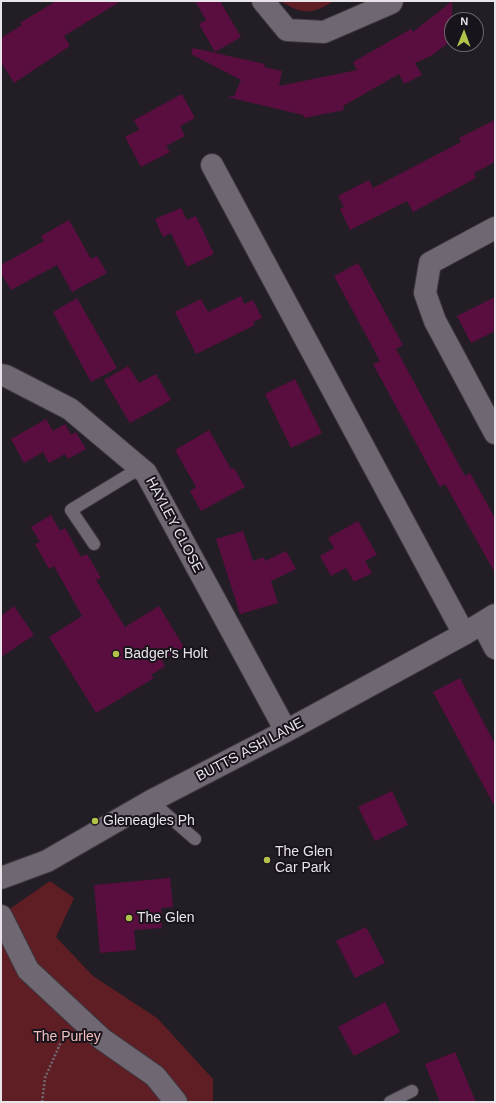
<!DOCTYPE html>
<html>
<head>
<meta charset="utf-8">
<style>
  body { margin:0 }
  #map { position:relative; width:496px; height:1103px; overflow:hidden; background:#231d26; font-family:Arial,sans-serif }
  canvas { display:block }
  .frame { position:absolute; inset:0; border:2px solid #e8e4ea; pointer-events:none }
  .north { position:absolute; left:444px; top:12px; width:40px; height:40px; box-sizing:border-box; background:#19131c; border:1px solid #6c676e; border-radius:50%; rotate:1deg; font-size:11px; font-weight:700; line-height:16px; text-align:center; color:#e8e4ea }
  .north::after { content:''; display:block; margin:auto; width:14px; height:18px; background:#b3c24b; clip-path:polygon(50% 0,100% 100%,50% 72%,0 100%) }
</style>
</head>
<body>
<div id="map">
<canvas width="496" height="1103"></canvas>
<div class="frame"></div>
<div class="north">N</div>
</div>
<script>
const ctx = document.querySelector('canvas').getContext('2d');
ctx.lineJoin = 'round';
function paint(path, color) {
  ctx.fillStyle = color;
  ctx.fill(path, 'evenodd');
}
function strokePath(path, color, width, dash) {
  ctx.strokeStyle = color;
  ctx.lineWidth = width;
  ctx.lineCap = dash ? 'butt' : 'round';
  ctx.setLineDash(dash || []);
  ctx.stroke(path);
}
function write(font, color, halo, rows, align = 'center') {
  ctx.font = font + ' Arial,sans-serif';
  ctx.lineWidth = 4;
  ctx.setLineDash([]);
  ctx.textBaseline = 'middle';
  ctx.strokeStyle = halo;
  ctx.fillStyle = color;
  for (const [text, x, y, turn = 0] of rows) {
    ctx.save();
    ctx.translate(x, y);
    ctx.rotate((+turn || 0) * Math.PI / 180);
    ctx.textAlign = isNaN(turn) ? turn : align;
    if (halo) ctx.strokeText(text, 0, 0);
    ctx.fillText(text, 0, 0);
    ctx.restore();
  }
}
paint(new Path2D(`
  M280 1H334C310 15 304 15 280 1Z
  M50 881 74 898 56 937 93 976 157 1018 213 1079V1102H1V915Z`), '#5f1e24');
paint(new Path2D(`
  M56 1H121L64 36 70 46 14 83 1 62V38L22 25 20 23Z
  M195 1H220L241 37 215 52 199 24 206 20Z
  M452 1V40L431 56 415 63 422 75 404 84 399 74 343 106 344 110 304 118 303 115 227 97 234 96 241 80 191 54 193 48 265 64 264 67 282 71 279 86 357 70 353 62 411 29 413 32Z
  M182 94 195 118 180 126 185 136 166 146 170 152 141 167 125 137 139 130 134 120Z
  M495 120V162L474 173 476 178 413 212 407 201 350 230 340 209 344 207 338 196 369 180 373 188 461 142 459 138Z
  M181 208 187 220 196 216 214 254 187 267 171 233 163 237 155 219Z
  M69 220 91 259 97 256 107 273 72 292 57 265 11 290 1 273V265L44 241 41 236Z
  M358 263 403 345 396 349 465 476 470 473 495 518V573L445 484 440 487 429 467 373 364 380 361 334 276Z
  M241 296 244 304 253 300 262 318 253 322 255 325 196 354 175 312 201 299 208 312Z
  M495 297V331L471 343 457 316Z
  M77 298 117 368 91 382 53 312Z
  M128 366 139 383 156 374 171 400 130 423 104 380Z
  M295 379 322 433 291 448 265 394Z
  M46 419 53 431 65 424 71 435 76 432 86 449 68 459 65 454 49 463 43 452 24 463 11 439Z
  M209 430 231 469 234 468 245 487 201 511 190 491 196 487 175 450Z
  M51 515 60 531 65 528 81 557 87 554 101 578 96 580 125 627 159 606 184 647 162 661 165 666 151 675 154 678 96 713 49 637 82 616 54 566 49 569 35 544 40 542 31 527Z
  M358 521 377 555 365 561 372 573 354 582 346 568 331 576 320 556 334 548 328 538Z
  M243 531 253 561 264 557 265 561 286 551 296 569 271 581 278 603 240 614 216 539Z
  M14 606 34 635 1 657V616Z
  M460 678 495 744V807L433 692Z
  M392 791 408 825 375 841 358 807Z
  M170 878 173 907 161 908 162 928 134 930 136 950 100 953 94 885Z
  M366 927 385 963 355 978 336 941Z
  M385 1002 400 1032 354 1056 338 1027Z
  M455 1052 476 1102H440L425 1064Z`), '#5a0e3f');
const service = new Path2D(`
  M94 544 71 510 140 468
  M151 801 195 839
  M390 1102 412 1091`);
const minor = new Path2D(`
  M263 1 287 30 324 32 391 3 392 1
  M212 165 464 634
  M495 228 430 263 425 293 435 321 495 433
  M1 375 6 376 70 409 146 473 286 731
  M482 623 495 648
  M1 878 47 861 151 801 286 731 464 634 495 615
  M1 916 28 970 102 1039 155 1076 176 1102`);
strokePath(service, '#3c383f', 14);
strokePath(minor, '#3c383f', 24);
strokePath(new Path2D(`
  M42 1102 45 1078 64 1035`), '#706b73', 2.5, [2, 2]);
strokePath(service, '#6f6873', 12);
strokePath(minor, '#6f6873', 22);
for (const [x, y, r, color] of [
  [116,654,4,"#b3c24b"],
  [95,821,4,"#b3c24b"],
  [267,860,4,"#b3c24b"],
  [129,918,4,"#b3c24b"]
]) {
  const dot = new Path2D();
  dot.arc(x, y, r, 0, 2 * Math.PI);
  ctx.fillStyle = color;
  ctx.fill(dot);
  strokePath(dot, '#19131c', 1.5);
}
write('14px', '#e8e4ea', '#19131c', [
  ["HAYLEY CLOSE",174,525,62],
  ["BUTTS ASH LANE",250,750,-28]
]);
write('14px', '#e8e4ea', '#19131c', [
  ["Badger's Holt",124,654],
  ["Gleneagles Ph",103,821],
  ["The Glen",275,852],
  ["Car Park",275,868],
  ["The Glen",137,918]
], 'left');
write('14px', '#f2bfbe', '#19131c', [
  ["The Purley",67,1037]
]);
</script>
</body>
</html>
